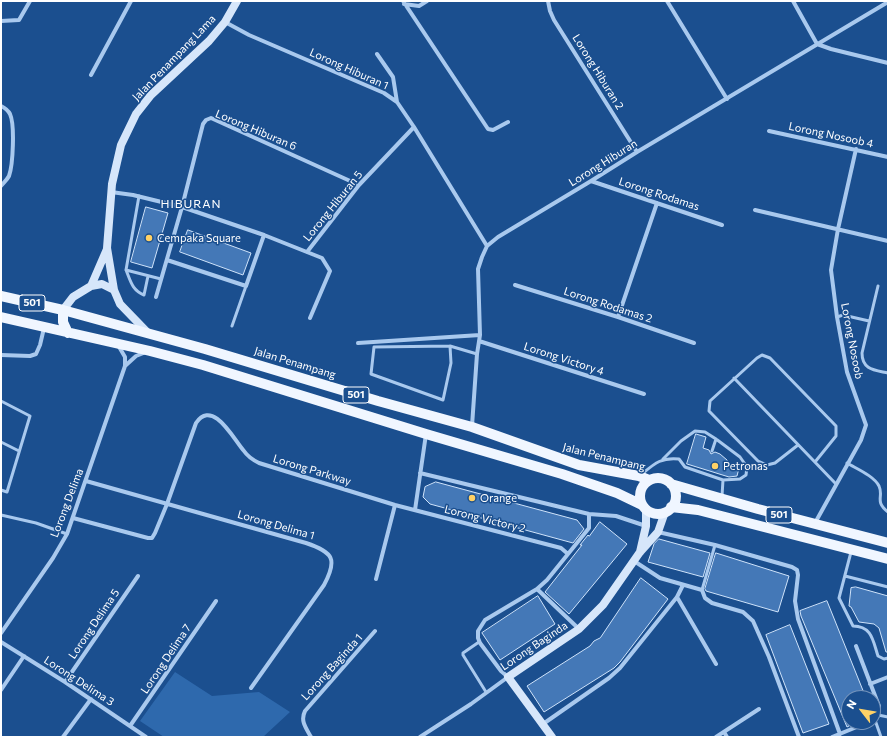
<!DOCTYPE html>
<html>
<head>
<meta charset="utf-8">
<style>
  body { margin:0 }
  #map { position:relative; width:889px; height:738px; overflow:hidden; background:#1b4f8f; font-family:Commissioner,sans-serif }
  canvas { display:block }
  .frame { position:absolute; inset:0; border:2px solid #fff; pointer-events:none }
  .north { position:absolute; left:841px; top:690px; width:40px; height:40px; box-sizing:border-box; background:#1b4f8f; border:1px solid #7695bc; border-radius:50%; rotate:301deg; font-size:11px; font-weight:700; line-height:16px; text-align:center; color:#fff }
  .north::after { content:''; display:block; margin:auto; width:14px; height:18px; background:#ffd166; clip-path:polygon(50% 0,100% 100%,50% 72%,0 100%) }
</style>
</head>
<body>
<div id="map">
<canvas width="889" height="738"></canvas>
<div class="frame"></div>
<div class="north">N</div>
</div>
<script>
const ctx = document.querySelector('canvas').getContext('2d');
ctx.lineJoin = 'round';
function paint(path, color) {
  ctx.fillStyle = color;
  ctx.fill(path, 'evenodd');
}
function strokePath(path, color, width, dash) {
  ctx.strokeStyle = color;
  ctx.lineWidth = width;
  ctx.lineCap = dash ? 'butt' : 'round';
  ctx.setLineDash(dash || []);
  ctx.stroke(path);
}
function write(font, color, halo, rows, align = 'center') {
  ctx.font = font + ' Commissioner,sans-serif';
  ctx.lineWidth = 3;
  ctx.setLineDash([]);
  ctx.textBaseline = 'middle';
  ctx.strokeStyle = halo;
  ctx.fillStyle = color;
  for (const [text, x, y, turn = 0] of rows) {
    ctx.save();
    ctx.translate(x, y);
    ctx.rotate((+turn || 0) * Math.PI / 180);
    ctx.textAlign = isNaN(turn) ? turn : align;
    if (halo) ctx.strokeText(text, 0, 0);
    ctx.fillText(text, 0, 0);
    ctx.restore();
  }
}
paint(new Path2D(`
  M175 672 212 696 259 692 290 712 263 737H164L140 721Z`), '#2e69ad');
const building = new Path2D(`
  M146 207 168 213 152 268 131 262Z
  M188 230 251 253 243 275 180 252Z
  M696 434 706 437 703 448 709 450 711 454 715 452 720 454 727 460 728 464 739 468 737 476 729 477 687 464Z
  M436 482 577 520 584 529 573 543 430 504 423 497 425 487Z
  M600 522 627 544 569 614 545 592 582 545H580L588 535 589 536Z
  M659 539 710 553 703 577 648 562 654 544Z
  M716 553 789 576 778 612 706 591 705 589Z
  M641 578 668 599 620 662 614 668 544 712 527 686 590 646 594 641 600 638Z
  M856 587 888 596V652H886L879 628 874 624 859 622 851 607 849 606 851 588Z
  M538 596 555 624 500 660 482 633Z
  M827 601 866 698H849V726L847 727 801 616 800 611Z
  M790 625 829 724 803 733 766 635Z`);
paint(building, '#4478b7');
strokePath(building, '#cfe3fa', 1);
strokePath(new Path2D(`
  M139 196 126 270 161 279
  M126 270C131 282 132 290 144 295L148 276
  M878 286 862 353C862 370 875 370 888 373
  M837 317 843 315 869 321
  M232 326 246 286
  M450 346 451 363 443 400 371 374 374 347Z
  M450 346 477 354
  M734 378 836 484
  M1 401 30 416 7 492 1 490
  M1 442 19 451
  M798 445 775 463 767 465 758 461 709 411 710 401 757 358 762 355 770 358 836 426V436L815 462
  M712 451 716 439
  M663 459 681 441 695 431 705 432 716 439 740 457 747 467 746 475 740 479 723 480
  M847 463C857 469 874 476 879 486 884 497 874 501 888 512
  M642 474C654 464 661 457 679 459L685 467 723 480 722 496
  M1 515 36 523 67 534
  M851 552 839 598 853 626C872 626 873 641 878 656L884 659 888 658
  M845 576 888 587
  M702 590 715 545
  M479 642 463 653V655L486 692
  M878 715 888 717
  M875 720 881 737`), '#a9c9ee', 3);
strokePath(new Path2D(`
  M403 1 488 129 493 130 508 122
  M548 1 550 11 554 20 637 152
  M667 1 727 99
  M793 1 817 44 831 49 888 63
  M404 4 419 6 427 1
  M1 21 19 20 30 1
  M225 22 249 35 384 93 397 102 414 127 487 246
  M377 54 393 77 397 102
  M91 75 131 1
  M1 106C5 108 8 110 10 114 15 125 13 165 9 176 7 180 3 183 1 186
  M769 131 888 157
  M591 181 722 225
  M111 192 133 195 182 207 264 235 322 258 330 271 310 318
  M755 210 888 241
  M307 252 359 185 414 127
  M167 260 246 286 264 235
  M515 285 618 317 694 343
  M156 297 182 207 203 124 206 120 211 118 359 185
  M618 317 657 203
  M479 341 644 394
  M358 343 480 335
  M1 355 30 356 36 354 40 345 44 328
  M125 366 136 356 146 352
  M472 426 477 354 480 335 478 269 482 257 487 246 498 237 591 181 637 152 888 2
  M420 473 589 514 616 516 646 526
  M86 481 306 543C333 552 338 559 324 585L251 688
  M415 510 426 434
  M73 518 148 538H152L155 533 167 504 196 423C213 398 234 440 244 451 248 457 253 460 259 463L395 505 561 548 568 554
  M815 523 861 440 866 425 847 372 837 317 831 270 838 229 856 149
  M658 532 715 545 792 567 797 570 798 575 795 601 798 619 840 734
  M634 561 660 578 702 590 705 598 712 603 743 612 753 621 769 657 799 737
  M376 579 395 505
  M537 589 579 629
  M677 597 716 664
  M1 633 53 558 67 534 125 366V357L118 345
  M1 642 65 682 146 737
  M856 646 879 706C879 712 879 718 873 721
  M65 682 138 576
  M870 684 888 677
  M1 690 24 656
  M543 724 609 678 620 668 677 597 683 585
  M130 726 216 601
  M724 732 727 737
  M63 737 91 699
  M311 737C306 728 300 721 305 711L375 631
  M420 737 471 704 508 677 501 671 480 643 478 638V631L485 620 537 589 547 580 589 528V514
  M716 737 759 709
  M832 737 869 722`), '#a9c9ee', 4);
strokePath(new Path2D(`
  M91 286 102 284 114 290
  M63 310 73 297 91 286 107 249
  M148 333 120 304 114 290 107 248 112 184 121 145 136 114 151 95 209 41 225 22 237 1
  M640 552 646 526V509
  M552 737 508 677 579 629 603 605 640 552 658 532 665 512`), '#d6e6fa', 8);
strokePath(new Path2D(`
  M1 296 63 310 205 349 378 401 472 427 579 465 639 476 649 480
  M63 310V322L68 333
  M1 317 150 351 203 365 426 434 562 474 617 493 642 505
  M640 496a18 18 0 1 1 36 0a18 18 0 1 1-36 0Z
  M671 484 758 509 888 543
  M671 507 698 510 888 559`), '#f0f6ff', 10);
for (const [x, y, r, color] of [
  [149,238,4,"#ffd166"],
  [715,466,4,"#ffd166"],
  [472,498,4,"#ffd166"]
]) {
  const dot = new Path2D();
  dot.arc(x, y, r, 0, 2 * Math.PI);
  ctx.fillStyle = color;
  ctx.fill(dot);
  strokePath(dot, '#1b4f8f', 1.5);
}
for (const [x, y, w] of [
  [32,303,26],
  [356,395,26],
  [779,515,26]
]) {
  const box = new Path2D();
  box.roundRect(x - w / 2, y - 8, w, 16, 3);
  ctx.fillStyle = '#1b4f8f';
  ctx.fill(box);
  strokePath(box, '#fff', 1);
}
write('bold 10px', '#fff', null, [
  ["501",32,303],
  ["501",356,395],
  ["501",779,515]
]);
write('11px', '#fff', '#1b4f8f', [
  ["Jalan Penampang Lama",174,58,-46],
  ["Lorong Hiburan 1",349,69,24],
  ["Lorong Hiburan 2",598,72,58],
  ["Lorong Hiburan 6",256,130,23],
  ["Lorong Nosoob 4",831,135,12],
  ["Lorong Hiburan",603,163,-32],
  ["Lorong Rodamas",659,194,18],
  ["Lorong Hiburan 5",333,206,-51],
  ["Lorong Rodamas 2",608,305,18],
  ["Lorong Nosoob",852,341,79],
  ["Lorong Victory 4",564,359,18],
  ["Jalan Penampang",295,363,17],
  ["Jalan Penampang",604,457,14],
  ["Lorong Parkway",312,470,17],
  ["Lorong Delima",67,503,-69],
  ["Lorong Victory 2",485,519,14],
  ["Lorong Delima 1",276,525,16],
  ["Lorong Delima 5",94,624,-56],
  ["Lorong Baginda",534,646,-34],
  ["Lorong Delima 7",166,659,-56],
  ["Lorong Baginda 1",332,667,-48],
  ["Lorong Delima 3",79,681,33]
]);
write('11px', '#fff', '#1b4f8f', [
  ["Cempaka Square",157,238],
  ["Petronas",723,466],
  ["Orange",480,498]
], 'left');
ctx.letterSpacing = '1px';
write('12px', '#fff', '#1b4f8f', [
  ["HIBURAN",191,204]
]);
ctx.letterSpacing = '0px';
</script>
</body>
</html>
